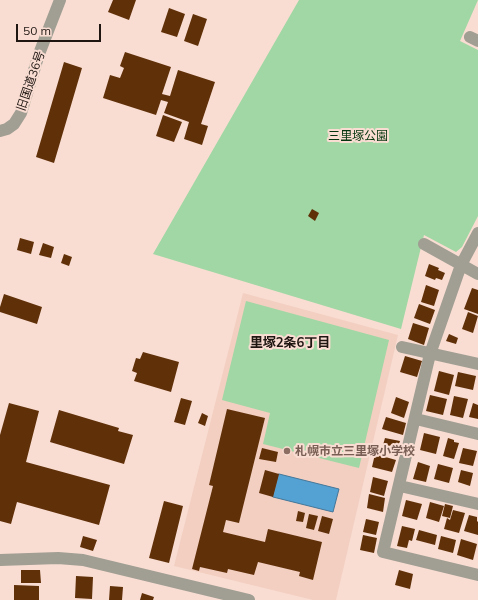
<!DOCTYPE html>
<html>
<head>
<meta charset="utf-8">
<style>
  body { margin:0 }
  #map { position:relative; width:478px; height:600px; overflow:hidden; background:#f9ddd2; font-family:Mulish,sans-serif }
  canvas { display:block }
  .scale { position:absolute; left:16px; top:24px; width:85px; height:18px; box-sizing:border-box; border:2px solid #1f1612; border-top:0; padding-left:5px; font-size:12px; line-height:14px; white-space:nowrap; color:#1f1612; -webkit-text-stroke:3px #f9ddd2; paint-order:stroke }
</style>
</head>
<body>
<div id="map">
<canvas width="478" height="600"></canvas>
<div class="scale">50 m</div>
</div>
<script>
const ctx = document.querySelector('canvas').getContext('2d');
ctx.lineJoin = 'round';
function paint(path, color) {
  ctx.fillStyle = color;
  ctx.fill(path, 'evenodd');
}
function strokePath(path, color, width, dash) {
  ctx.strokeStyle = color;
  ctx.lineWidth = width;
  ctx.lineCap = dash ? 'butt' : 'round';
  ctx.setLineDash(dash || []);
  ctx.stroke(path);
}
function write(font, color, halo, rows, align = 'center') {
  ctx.font = font + ' Mulish,"Noto Sans JP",sans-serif';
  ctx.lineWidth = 4;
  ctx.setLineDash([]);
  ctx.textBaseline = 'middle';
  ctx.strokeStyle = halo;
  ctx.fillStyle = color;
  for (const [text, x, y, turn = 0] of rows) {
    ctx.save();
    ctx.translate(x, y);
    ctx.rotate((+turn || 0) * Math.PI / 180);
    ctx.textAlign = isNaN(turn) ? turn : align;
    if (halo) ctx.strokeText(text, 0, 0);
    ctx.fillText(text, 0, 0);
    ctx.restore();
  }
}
paint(new Path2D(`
  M243 293 398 335 336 600H313L174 566Z`), '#f3cfc1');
paint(new Path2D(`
  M299 0H478L460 41 478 50V216L462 247 456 252 424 235 401 329 153 254Z
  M246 301 389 340 359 468 263 444 270 413 222 400Z`), '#a0d7a4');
const water = new Path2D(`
  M279 474 339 489 333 512 273 497Z`);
paint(water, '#54a1d3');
strokePath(water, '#479', 1);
paint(new Path2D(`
  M113 0H136L129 20 108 12Z
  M169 8 185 14 177 37 161 32Z
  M193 14 207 19 198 46 184 41Z
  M125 52 171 67 162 94 170 96 178 70 215 82 201 124 208 126 202 145 184 139 189 122 164 113 168 102 161 100 156 115 103 98 110 75 120 78 124 68 120 66Z
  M64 62 82 68 54 163 36 157Z
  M163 115 182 122 174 142 156 136Z
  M312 209 319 213 315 221 308 216Z
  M20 238 34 242 31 254 17 250Z
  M43 243 54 247 51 258 39 255Z
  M64 254 72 257 69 266 61 263Z
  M429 264 439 268 438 270 445 273 442 280 436 278 435 280 425 276Z
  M426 285 439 290 434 306 421 302Z
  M472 288 478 290V314L464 309Z
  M4 294 42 307 37 324 0 312V307Z
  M419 304 435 310 430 324 414 318Z
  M468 312 478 316 473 333 462 329Z
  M413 323 429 328 424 345 408 339Z
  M449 334 458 338 456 344 446 341Z
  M143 352 179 362 171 392 134 381 137 373 132 371 136 358 140 359Z
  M405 356 422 361 417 377 400 372Z
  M439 371 454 375 449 395 434 391Z
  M458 372 476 376 473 390 455 386Z
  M430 395 447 399 443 415 426 411Z
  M454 396 468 399 463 418 450 415Z
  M396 397 409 402 404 418 391 413Z
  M181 398 192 401 185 425 174 422Z
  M9 403 39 411 26 462 110 485 99 525 17 502 11 524 0 521V435Z
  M473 403 478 405V419L469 417Z
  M227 409 265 418 239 523 226 520 223 532 265 542 268 529 322 542 313 580 299 576 300 572 258 562 254 575 228 569 227 573 200 567 199 571 192 569 213 486 209 485Z
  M59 410 119 428 118 431 133 435 124 464 50 442Z
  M202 413 208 416 205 426 198 423Z
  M386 417 406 423 403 435 382 429Z
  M424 433 440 437 436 454 420 450Z
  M385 438 400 441 396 456 381 452Z
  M448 438 454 440V442L459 443 454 459 443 456Z
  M262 448 278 452 276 462 259 459Z
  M463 448 477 451 473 466 459 463Z
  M375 454 396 460 392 472 372 467Z
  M418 462 430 466 426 482 413 479Z
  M438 464 453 468 449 483 434 479Z
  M265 470 279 474 273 497 259 493Z
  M461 470 473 473 470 486 458 482Z
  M373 477 388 481 384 496 370 492Z
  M369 494 385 498 383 512 367 508Z
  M406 500 422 504 417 520 402 516Z
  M164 501 183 506 169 563 149 558Z
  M430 502 444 506 439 522 426 518Z
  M445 504 453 506 450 518 442 516Z
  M453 510 465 513 459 533 444 529 447 518 450 520Z
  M298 511 305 513 303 522 296 521Z
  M309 514 318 516 314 530 306 528Z
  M469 515 477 517V521L478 522V535L464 531Z
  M322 516 333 519 329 534 318 531Z
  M366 519 379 522 376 535 363 532Z
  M402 526 415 529 412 541 409 540 407 548 397 546Z
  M419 530 437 535 435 545 416 540Z
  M363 535 377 538 374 553 360 550Z
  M83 536 97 540 93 551 80 547Z
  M441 536 456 540 453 553 438 549Z
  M461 539 477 544 473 560 457 555Z
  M21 570H40L41 583H21Z
  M399 570 413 574 410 589 395 585Z
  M76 576 93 577 92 599 75 598Z
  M14 585 39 586V600H14Z
  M110 586 123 587 122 600H109Z
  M142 593 154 597 153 600H140Z`), '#603009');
strokePath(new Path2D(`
  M470 37 478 41
  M0 131 7 129 14 124 21 113 39 54 60 0
  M478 233 461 265 430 354 383 552 478 575
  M424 244 478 274
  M402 347 478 364
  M416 419 478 434
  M400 486 478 504
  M0 560 58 558 83 560 249 600`), '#a19e93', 12);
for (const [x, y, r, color] of [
  [287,451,4,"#8d6e63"]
]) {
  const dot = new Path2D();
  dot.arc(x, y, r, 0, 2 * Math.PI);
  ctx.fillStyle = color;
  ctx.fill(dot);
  strokePath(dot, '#f9ddd2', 1.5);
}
write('12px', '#1f1612', '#f9ddd2', [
  ["旧国道36号",31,81,-71]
]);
write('12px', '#03340d', '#f9ddd2', [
  ["三里塚公園",358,136]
]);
write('bold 12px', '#785e54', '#f9ddd2', [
  ["札幌市立三里塚小学校",295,451]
], 'left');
write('bold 13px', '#1f1612', '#f9ddd2', [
  ["里塚2条6丁目",290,343]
]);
</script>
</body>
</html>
